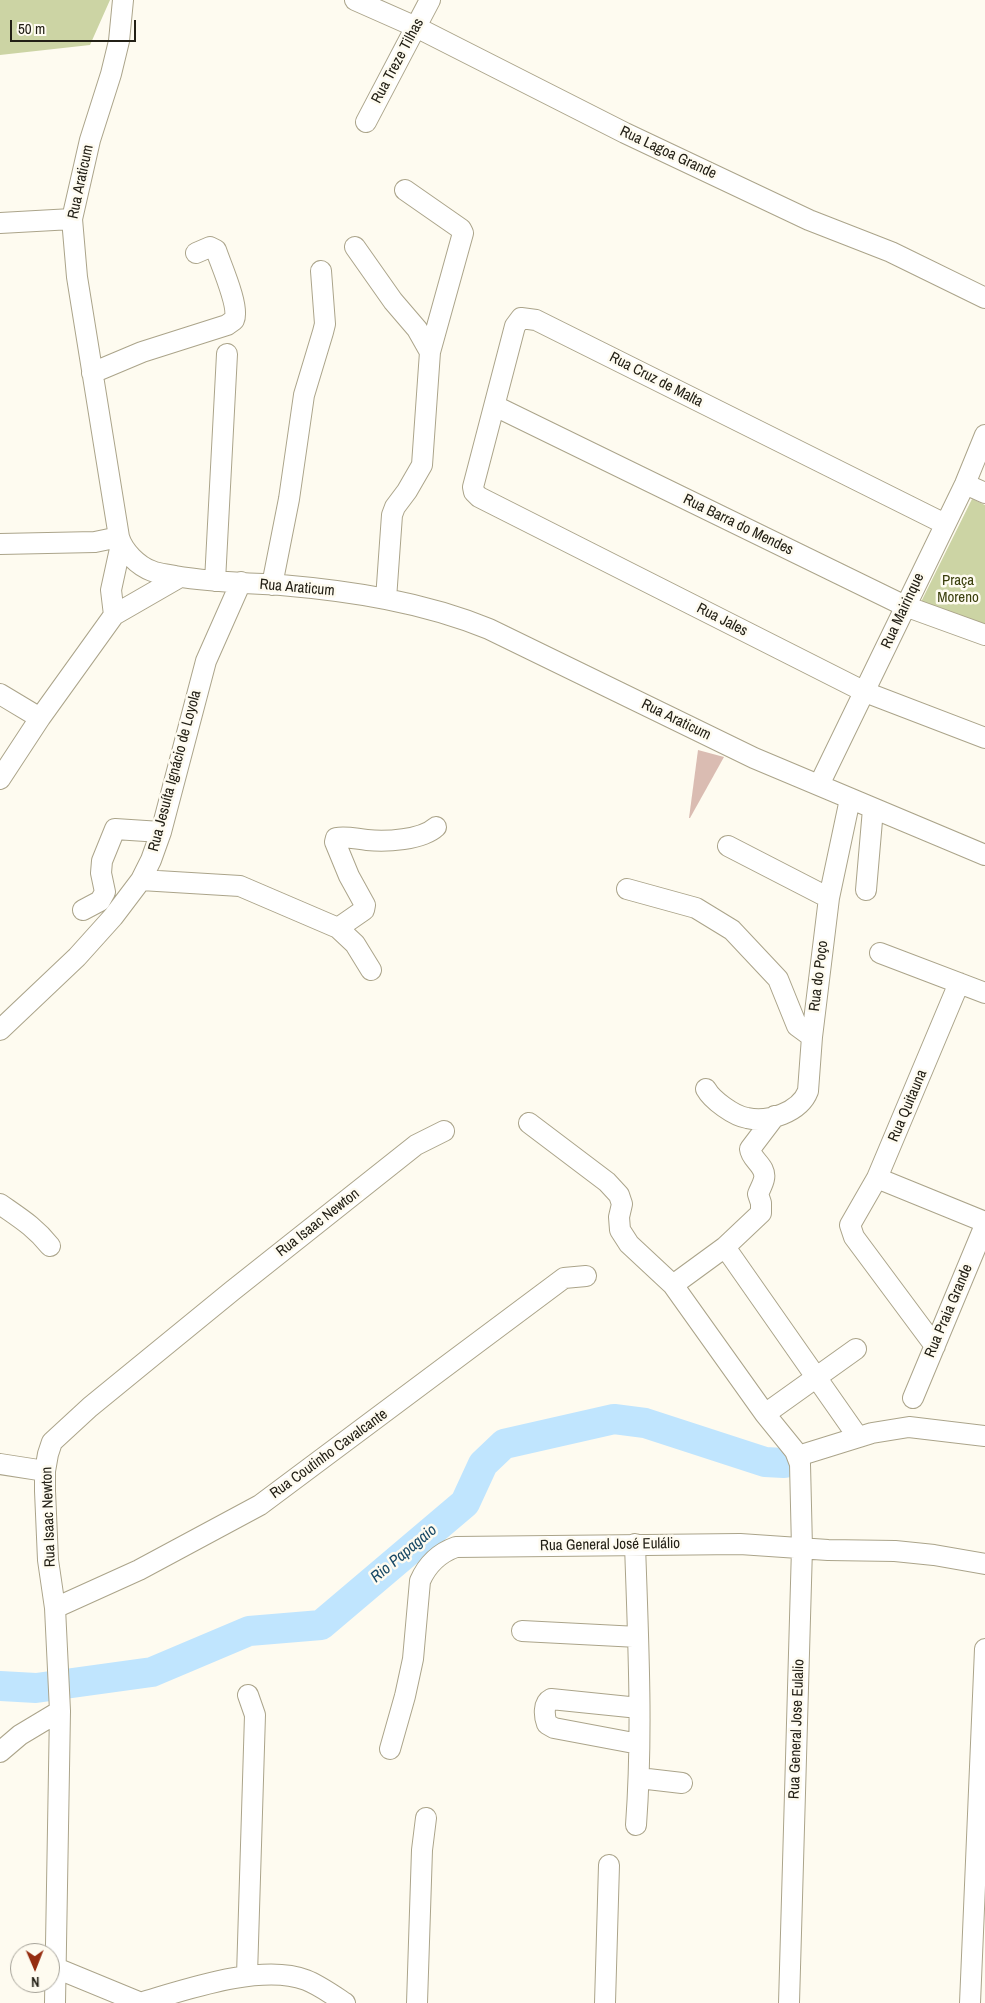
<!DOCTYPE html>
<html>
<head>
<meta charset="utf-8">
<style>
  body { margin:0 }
  #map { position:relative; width:985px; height:2003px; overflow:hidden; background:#fefbf0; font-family:"Archivo Narrow",sans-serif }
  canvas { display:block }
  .north { position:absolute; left:10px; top:1943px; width:50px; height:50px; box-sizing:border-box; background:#fefbf0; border:1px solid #a6a399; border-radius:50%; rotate:179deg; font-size:14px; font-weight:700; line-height:20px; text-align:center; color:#232016 }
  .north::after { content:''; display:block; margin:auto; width:18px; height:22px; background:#952d10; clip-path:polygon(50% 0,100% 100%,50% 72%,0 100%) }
  .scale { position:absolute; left:10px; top:20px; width:126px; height:22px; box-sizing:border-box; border:2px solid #232016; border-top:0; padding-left:6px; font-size:15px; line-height:18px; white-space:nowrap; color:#232016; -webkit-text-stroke:4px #fefbf0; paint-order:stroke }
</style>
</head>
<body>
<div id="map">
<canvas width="985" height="2003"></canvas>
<div class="north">N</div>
<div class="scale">50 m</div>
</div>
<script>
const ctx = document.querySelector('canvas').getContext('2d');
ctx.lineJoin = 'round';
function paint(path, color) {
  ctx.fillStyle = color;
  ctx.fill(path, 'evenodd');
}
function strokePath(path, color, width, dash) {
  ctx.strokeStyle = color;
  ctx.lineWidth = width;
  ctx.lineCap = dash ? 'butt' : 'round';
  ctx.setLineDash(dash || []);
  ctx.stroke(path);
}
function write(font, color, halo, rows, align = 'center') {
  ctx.font = font + ' "Archivo Narrow",sans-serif';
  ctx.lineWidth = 5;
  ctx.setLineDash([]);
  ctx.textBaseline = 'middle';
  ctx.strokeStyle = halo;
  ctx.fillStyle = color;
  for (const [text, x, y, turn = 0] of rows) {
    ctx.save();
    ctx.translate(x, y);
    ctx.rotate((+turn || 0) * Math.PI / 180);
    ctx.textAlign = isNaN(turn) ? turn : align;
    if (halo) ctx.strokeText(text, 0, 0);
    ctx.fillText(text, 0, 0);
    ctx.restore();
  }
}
paint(new Path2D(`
  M0 0H110L90 45 0 55Z
  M972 499 985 505V630L919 606Z`), '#ccd4a4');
strokePath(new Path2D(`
  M0 1686 36 1688 152 1672 249 1631 321 1625 465 1503 483 1464 504 1444 614 1419 645 1423 765 1462 784 1463`), '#c0e5fe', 30);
paint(new Path2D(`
  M698 750 724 757 690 818H689Z`), '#dabcb2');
const minor = new Path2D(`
  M123 0 119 41 111 74 90 140 72 219 77 277 119 537C123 551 138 566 152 571 159 574 167 574 175 576 209 582 245 583 281 585 351 591 423 602 489 629L754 758 985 855
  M355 0 416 27 625 133 809 220 891 252 985 298
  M366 122 430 0
  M0 223 72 219
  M355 247 393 301 417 329 430 352
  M92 373 142 352 227 325 234 320C240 307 221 265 216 250L210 247 196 253
  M495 406 905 606 985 635
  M965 484 985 493
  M945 524 536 320 521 318 515 326 473 487 474 492 479 497 865 692 985 738
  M0 544 95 542 119 537
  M215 581 227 354
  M272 585 289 499 304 395 323 332 325 324 321 271
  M386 599 392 515 395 507 407 491 422 465 430 352 463 233 461 229 405 190
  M114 615 111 590 121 544
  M0 694 40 718
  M0 779 40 718 114 615 180 577
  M819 785 965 484 985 435
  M728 846 829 898
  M141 880 240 886 338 928 355 944 371 970
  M627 889 696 908 732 930 778 979 797 1026 812 1037
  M866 890 873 809
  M83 910 100 901 105 892 101 873 102 861 115 829 161 832
  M338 928 364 910 365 905 349 876 335 842 336 838C347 836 356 839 367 840 386 842 422 840 436 827
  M880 953 985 993
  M0 1030 77 957 113 917 141 880 151 860 161 832 206 661 241 582
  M706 1089C712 1100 734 1116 747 1118 768 1123 800 1112 808 1091L812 1037 829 898 850 799
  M529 1123 607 1182 619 1195 622 1204 619 1217 620 1230 629 1244 673 1285 765 1414 795 1451 800 1464 802 1548 789 2003
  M877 1178 985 1222
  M0 1204C20 1218 35 1227 50 1246
  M725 1247 858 1437
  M673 1285 725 1247 761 1213V1203L758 1194C760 1189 763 1184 764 1179 767 1166 751 1160 750 1149L775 1116
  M935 1346 854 1237 850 1225 877 1178 959 983
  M913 1398 985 1225
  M765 1414 856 1349
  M798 1456 872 1433 909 1427 985 1436
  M0 1464 45 1471
  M635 1544C638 1638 643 1731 636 1825
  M55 1608 139 1570 260 1505 564 1278 586 1276
  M522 1631 638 1637
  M639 1744 554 1728 547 1724C544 1716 543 1703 551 1699L639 1708
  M390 1749 405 1696 413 1659 420 1581C427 1565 439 1553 456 1547L740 1544 828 1550 895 1551 934 1555 985 1564
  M0 1752 20 1735 60 1711
  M639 1778 682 1783
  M56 1968 141 2003
  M247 1975 255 1715 248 1695
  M55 2003 60 1711 55 1608 48 1560 45 1491V1471L48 1454 52 1442 90 1407 232 1291 416 1145 444 1131
  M140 2003C185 1990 261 1963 306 1980 319 1985 333 1995 345 2003
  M417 2003 422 1850 426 1818
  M605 2003 609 1865
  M970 2003 985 1649`);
strokePath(minor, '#aba48a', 22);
strokePath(minor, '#fff', 20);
write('15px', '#232016', '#fefbf0', [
  ["Rua Treze Tilhas",398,61,-62],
  ["Rua Lagoa Grande",668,153,25],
  ["Rua Araticum",81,182,-78],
  ["Rua Cruz de Malta",656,380,27],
  ["Rua Barra do Mendes",738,525,26],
  ["Rua Araticum",297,588,5],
  ["Rua Mairinque",903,611,-65],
  ["Rua Jales",722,620,27],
  ["Rua Araticum",676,720,26],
  ["Rua Jesuíta Ignácio de Loyola",175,771,-75],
  ["Rua do Poço",819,976,-83],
  ["Rua Quitauna",908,1106,-67],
  ["Rua Isaac Newton",318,1223,-38],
  ["Rua Praia Grande",949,1311,-67],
  ["Rua Coutinho Cavalcante",329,1454,-36],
  ["Rua Isaac Newton",49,1517,-92],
  ["Rua General José Eulálio",610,1545,-1],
  ["Rua General Jose Eulalio",797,1729,-88]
]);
write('15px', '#393e0b', '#fefbf0', [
  ["Praça",958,581],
  ["Moreno",958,598]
]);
write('italic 16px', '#184965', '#fefbf0', [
  ["Rio Papagaio",404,1554,-40]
]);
</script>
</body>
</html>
